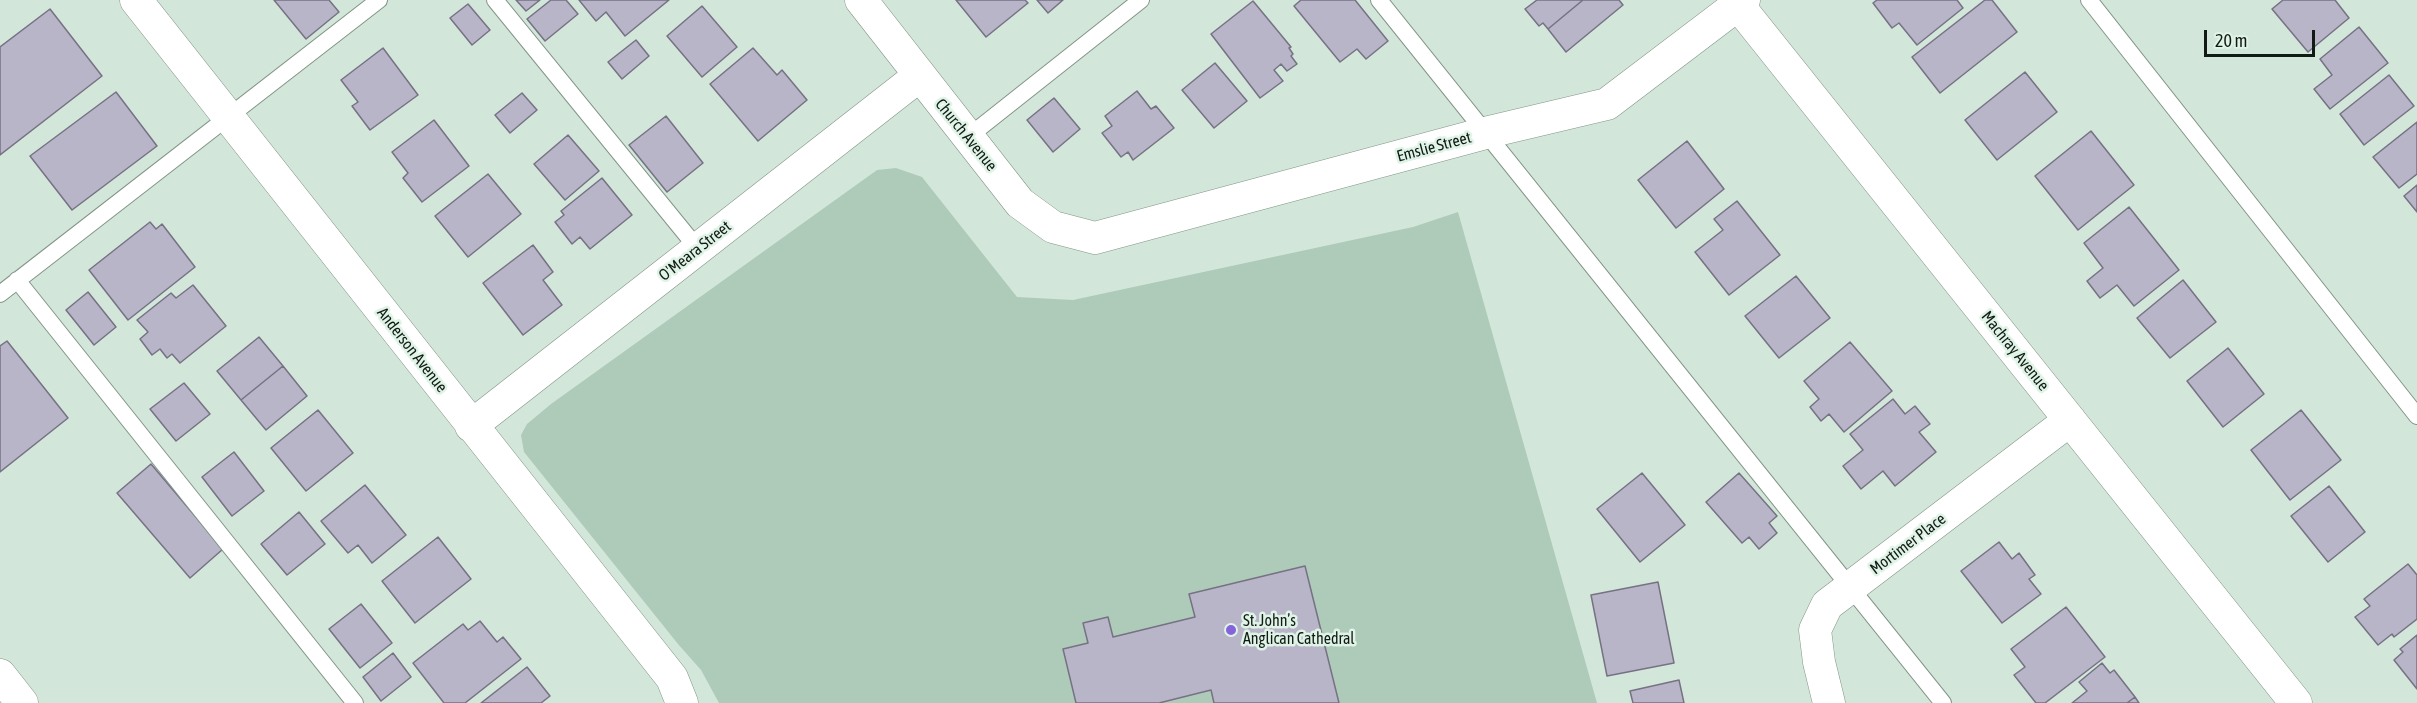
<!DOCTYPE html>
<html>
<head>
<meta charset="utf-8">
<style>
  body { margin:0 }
  #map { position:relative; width:2417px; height:703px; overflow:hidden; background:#d2e7da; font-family:"Asap Condensed",sans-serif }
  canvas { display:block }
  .scale { position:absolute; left:2204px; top:30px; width:111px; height:27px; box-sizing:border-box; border:3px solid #121a15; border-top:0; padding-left:8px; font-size:18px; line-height:21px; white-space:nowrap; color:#121a15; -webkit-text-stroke:4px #dff4e7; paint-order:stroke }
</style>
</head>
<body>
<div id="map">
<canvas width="2417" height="703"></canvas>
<div class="scale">20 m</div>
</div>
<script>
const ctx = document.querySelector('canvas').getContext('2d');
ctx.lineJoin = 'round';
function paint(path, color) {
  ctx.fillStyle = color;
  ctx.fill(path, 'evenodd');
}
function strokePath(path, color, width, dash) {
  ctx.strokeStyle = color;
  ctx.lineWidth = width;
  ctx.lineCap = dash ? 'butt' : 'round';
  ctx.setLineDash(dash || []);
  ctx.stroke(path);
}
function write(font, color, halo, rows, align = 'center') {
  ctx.font = font + ' "Asap Condensed",sans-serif';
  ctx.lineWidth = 5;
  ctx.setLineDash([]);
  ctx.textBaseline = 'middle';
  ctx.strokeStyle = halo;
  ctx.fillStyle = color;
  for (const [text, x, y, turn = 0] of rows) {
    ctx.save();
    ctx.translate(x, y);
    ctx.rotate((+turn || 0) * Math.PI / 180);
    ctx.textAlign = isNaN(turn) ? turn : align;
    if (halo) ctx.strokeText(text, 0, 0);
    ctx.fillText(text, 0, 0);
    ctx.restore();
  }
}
paint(new Path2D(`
  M896 168 922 177 1017 297 1073 300 1413 227 1458 212 1597 703H1339L1305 566 1189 595 1195 617 1113 637 1108 617 1084 623 1088 643 1064 649 1076 703H719L701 670 678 644 524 452 521 435 527 424 551 404 877 170Z
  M1211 690 1214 703H1159Z`), '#adcbb8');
const building = new Path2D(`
  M274 0H329L339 12 306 39Z
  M516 0H540L526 11Z
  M551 0H566L578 14 545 41 527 19Z
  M579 0H669L625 36 606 12 596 21Z
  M956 0H1025L1028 3 986 37Z
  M1037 0H1063L1048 13Z
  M1301 0H1355L1388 41 1366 59 1357 49 1340 62 1294 6Z
  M1537 0H1583L1548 29 1543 23 1539 26 1525 9Z
  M1583 0H1619L1623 5 1566 52 1548 29Z
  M1877 0H1957L1963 8 1917 45 1899 23 1892 28 1873 3Z
  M1985 0H1992L2017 32 1940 93 1912 57Z
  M2283 0H2335L2349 18 2308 52 2272 9Z
  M1253 1 1291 47 1289 48 1293 54 1291 56 1297 64 1287 71 1281 64 1274 70 1283 81 1260 98 1211 34Z
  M468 4 490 30 472 45 450 18Z
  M702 6 737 47 702 77 667 36Z
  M50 9 102 76 0 155V47Z
  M2359 27 2388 63 2330 109 2314 89 2332 75 2320 59Z
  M636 40 649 56 622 79 608 62Z
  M383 48 418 95 370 130 352 106 358 102 341 80Z
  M753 48 777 75 782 70 807 100 758 141 710 84Z
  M1215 63 1247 101 1214 128 1182 90Z
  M2025 72 2057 112 1997 160 1965 120Z
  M2389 75 2414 106 2364 145 2340 114Z
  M1137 91 1151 109 1156 106 1174 128 1133 160 1128 152 1121 157 1102 133 1112 126 1105 116Z
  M116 92 157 146 72 210 30 156Z
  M522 93 537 110 510 133 495 115Z
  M1054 98 1080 129 1053 152 1027 120Z
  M666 116 703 163 667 192 629 145Z
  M434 120 469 166 422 202 403 178 408 173 392 152Z
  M2417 122V174L2399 188 2373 157Z
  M2091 131 2134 185 2078 230 2035 176Z
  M568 135 599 171 565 200 534 164Z
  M1687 141 1724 189 1676 228 1638 180Z
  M488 174 521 214 468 257 435 216Z
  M602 178 632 215 590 249 580 237 572 244 555 222 564 215 561 211Z
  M2417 185V212L2404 196Z
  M1737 201 1780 255 1729 295 1695 252 1723 230 1714 219Z
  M2129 207 2179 270 2134 306 2117 285 2100 298 2087 281 2103 268 2084 243Z
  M150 222 156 229 162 224 195 267 128 320 89 270Z
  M533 245 553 272 543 280 562 305 523 335 483 283Z
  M1796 276 1830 318 1779 358 1745 316Z
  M2183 280 2216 322 2170 358 2137 318Z
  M193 285 226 326 180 363 172 354 167 358 160 349 152 355 140 339 148 332 137 320 171 293 176 298Z
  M88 292 116 327 94 345 66 310Z
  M259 337 283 366 241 400 217 371Z
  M7 341 68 418 0 472V346Z
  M1850 342 1892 391 1844 432 1829 414 1821 421 1810 407 1819 399 1804 381Z
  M2228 348 2264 394 2223 427 2187 381Z
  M283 366 307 396 266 430 241 400Z
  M184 383 210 414 176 441 150 409Z
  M1893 399 1905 414 1915 406 1930 424 1919 432 1936 452 1895 486 1883 471 1861 489 1843 466 1863 450 1850 434Z
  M318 410 353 453 306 491 271 448Z
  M2301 410 2341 460 2290 500 2251 450Z
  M234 452 264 491 232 516 202 477Z
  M151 464 223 549 190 578 117 493Z
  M1642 473 1685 525 1640 562 1597 509Z
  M1739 473 1777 516 1769 523 1777 533 1759 549 1749 537 1742 543 1706 502Z
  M365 485 406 535 372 563 358 545 348 553 321 521Z
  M2329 486 2365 532 2328 562 2291 516Z
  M299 512 325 544 287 575 261 544Z
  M438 537 471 579 415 623 382 581Z
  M1999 542 2012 559 2019 553 2035 575 2029 579 2041 594 2002 623 1961 571Z
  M2408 564 2417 575V619L2394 637 2392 634 2378 645 2355 617 2370 606 2364 599Z
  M1305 566 1339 703H1214L1211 690 1159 703H1076L1063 649 1088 643 1083 623 1108 617 1113 637 1195 617 1189 594Z
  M1658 582 1674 663 1607 676 1591 595Z
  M361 604 392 643 360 668 329 629Z
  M2066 607 2105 657 2045 703H2036L2014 675 2025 667 2011 649Z
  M480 621 497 642 503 637 521 659 465 703H444L413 663 463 624 468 630Z
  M2417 635V689L2394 660 2403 652 2400 649Z
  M393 653 411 677 381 701 363 677Z
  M2102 663 2110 673 2114 670 2135 697 2127 703H2072L2087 691 2079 682Z
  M527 667 550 696 541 703H481Z
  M1679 680 1684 703H1633L1630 691Z
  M2135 697 2139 703H2127Z`);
paint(building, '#b8b5c8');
strokePath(building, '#767284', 1.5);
const service = new Path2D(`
  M495 0 698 249
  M1379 0 1943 703
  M2089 0 2417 416
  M968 137 1141 0
  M17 280 355 703
  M0 294 379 0`);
const minor = new Path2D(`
  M136 0 672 678 682 703
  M861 0 1020 203 1053 227 1095 238 1493 131 1607 104 1744 0
  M1734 0 2296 703
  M471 426 919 76
  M0 675 22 703
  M1829 703 1819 662 1815 630 1827 605 2070 420`);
strokePath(service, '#829589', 18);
strokePath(minor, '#829589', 33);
strokePath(service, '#fff', 16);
strokePath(minor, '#fff', 32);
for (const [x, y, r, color] of [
  [1231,630,6,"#8762dd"]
]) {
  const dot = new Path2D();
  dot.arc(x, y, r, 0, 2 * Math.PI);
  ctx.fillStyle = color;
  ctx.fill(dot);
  strokePath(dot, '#dff4e7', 2);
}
write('16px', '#121a15', '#dff4e7', [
  ["Church Avenue",966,135,51],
  ["Emslie Street",1434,147,-15],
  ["O'Meara Street",695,251,-38],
  ["Anderson Avenue",412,350,52],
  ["Machray Avenue",2015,351,51],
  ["Mortimer Place",1908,544,-37]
]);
write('16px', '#121a15', '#dff4e7', [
  ["St. John’s",1243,621],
  ["Anglican Cathedral",1243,639]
], 'left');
</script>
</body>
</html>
